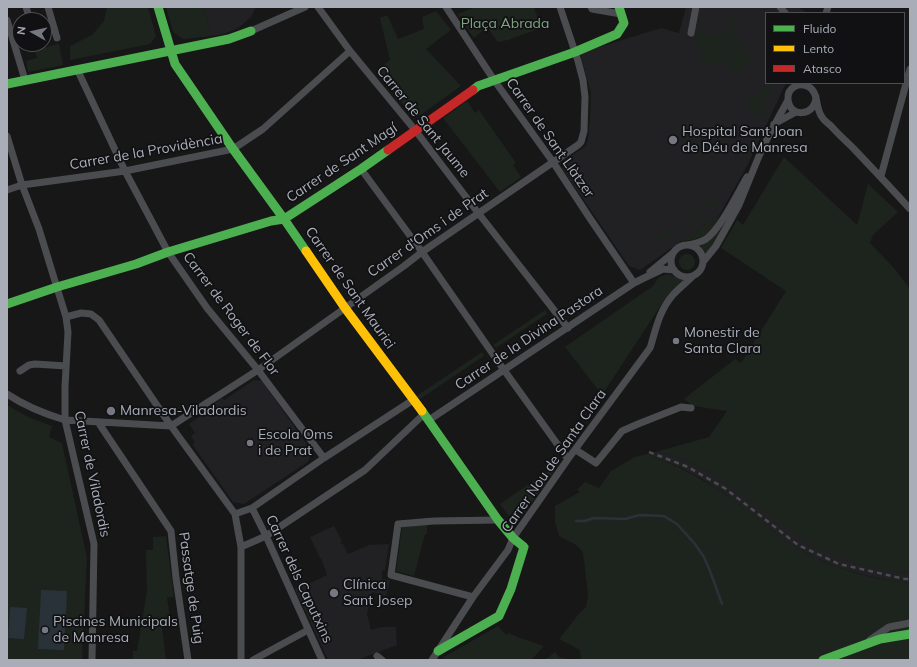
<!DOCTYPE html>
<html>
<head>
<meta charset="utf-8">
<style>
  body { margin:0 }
  #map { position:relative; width:917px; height:667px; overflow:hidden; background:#171717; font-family:Mulish,sans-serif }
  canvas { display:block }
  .frame { position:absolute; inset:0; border:8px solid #a8adb8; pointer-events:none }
  .legend { position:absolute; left:765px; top:12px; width:140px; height:72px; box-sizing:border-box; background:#111113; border:1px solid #4d4f55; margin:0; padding:5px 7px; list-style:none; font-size:12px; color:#a8adb8 }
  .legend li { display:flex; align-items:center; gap:8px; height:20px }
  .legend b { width:20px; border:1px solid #4d4f55 }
  .north { position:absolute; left:12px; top:12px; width:40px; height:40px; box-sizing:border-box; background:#111113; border:1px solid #4d4f55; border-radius:50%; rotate:278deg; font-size:11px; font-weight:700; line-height:16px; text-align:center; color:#a8adb8 }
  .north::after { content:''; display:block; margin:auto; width:14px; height:18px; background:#757880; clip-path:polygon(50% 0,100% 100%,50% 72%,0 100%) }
</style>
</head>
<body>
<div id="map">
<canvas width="917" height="667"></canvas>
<div class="frame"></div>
<ul class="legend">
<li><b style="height:5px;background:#4caf50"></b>Fluido</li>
<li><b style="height:5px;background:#ffc107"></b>Lento</li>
<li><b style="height:5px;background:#c62828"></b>Atasco</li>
</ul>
<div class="north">N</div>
</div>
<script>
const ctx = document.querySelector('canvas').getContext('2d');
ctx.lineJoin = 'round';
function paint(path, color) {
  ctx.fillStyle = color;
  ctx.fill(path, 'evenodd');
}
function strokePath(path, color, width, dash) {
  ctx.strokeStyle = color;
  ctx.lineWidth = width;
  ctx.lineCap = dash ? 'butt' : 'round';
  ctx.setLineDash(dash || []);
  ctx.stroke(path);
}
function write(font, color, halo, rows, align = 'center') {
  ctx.font = font + ' Mulish,sans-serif';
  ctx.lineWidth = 3.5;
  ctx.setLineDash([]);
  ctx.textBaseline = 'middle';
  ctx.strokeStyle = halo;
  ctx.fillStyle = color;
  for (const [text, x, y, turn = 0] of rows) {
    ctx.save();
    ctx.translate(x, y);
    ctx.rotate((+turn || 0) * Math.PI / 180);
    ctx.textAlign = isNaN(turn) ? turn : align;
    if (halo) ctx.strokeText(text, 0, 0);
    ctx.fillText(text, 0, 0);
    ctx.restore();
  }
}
paint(new Path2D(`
  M203 7H256L251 17 242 25 236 29 224 34 212 36Z
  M686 7H797L808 13H766V83H786L748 164 720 214 640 270 629 266 562 168 565 160 586 146 588 139 590 118 591 93 580 53 661 28 679 33Z
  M254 380 262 381 310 449V451L309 461 244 504 233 502 192 444 195 442 191 436 195 433 189 424 206 412 205 410 222 398 224 400Z
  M659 451 686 460 713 474 741 493 897 572 910 573V583L897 582 868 576 840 568 816 558 791 545 727 495 701 478 677 466 647 454Z
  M334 526 342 541 340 542 341 544H343L348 554 369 545 389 544 385 570H382V579L390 580 386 596 372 592 367 614 371 630 381 627H396L397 645 360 659V660H328L295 589 308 583V584L327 575 321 558H320L310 537Z`), '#212123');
paint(new Path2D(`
  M107 7H148L156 36 150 44 70 60V46L92 35 104 21Z
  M166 7H203L212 36 183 39 173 32Z
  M473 7H534L541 28 508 40 498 42 487 27 474 38 457 14 473 8Z
  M436 11 451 30 426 49 461 86 419 116 411 115 377 70 390 60 380 18 387 15 398 39 424 29 422 17Z
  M729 17 736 18 733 33 750 59 748 65 735 73 726 60 715 66 713 63 707 66 700 55 695 36 698 24C706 44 732 38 729 17Z
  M59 44 63 65 28 72 26 61 37 58 35 50Z
  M775 83H776L758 119 746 101Z
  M467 101 475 113 479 110 516 163 513 165 521 177 500 192 443 118Z
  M784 157 857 225 868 184 898 212 873 235 870 243 893 267 910 289V573L897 572 857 564 812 546 713 474 686 460 659 451 709 437 727 411 693 406 684 399 735 359 741 363 786 291 721 248 737 220 743 225Z
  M716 198 718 202 706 210 704 206Z
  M700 209 703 212 683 225 681 222Z
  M729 212 732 213 720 236 705 254 699 247 710 240 717 233Z
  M720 214C712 234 702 240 681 241Z
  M677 224 679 228 659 241 657 238Z
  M679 262a8 8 0 1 1 16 0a8 8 0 1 1-16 0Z
  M668 274 684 280 665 299 602 395 565 347 653 286 659 277Z
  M545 310 547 314 496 348 493 345Z
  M482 352 484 356 417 401 415 397Z
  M7 405 28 417 52 426 49 437 62 443 87 558 82 660H7V589L8 574 7 571Z
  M647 454C676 465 699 477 725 494 748 508 768 528 790 544 795 547 801 550 806 553 838 570 874 580 910 583V660H581L580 650 559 639 578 615 586 607 588 595 583 552 576 545 559 536 555 522V506L580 492 577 490 585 482 599 488 611 471 635 457Z
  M561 462 522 516H509L500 504Z
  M427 524V534H425L414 576 396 571 402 527Z
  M166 536 174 597H167L171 625 162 627 166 660H133V651H137L147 591 146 550H153V537Z
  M498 626 506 635 509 633 517 637 544 646 531 660H442L444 657Z
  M555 652 559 657 570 660H545Z`), '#1d241e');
paint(new Path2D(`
  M41 590 67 591 64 650 38 649Z
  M10 607 27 608 24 639 8 638Z`), '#2a3239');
strokePath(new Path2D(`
  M576 521H585L594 518 625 519 640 515 664 516 677 524 695 544 704 557 710 571 722 604`), '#2a3239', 2.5);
strokePath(new Path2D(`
  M26 7 30 20
  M48 7 57 38
  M318 7 350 51 415 130 479 214 568 328
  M446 7 494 80 553 162 589 217 634 283
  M591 7 592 9 621 14
  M780 7 785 13
  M826 13 828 7
  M7 20 25 80
  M251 31 305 7
  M691 33 696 7
  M37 44 38 47
  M77 69 125 171 168 252 207 308 258 370 324 458
  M816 97C815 117 789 118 788 99 787 88 799 81 809 87 819 93 815 108 822 117 824 121 829 124 832 127 839 135 847 142 854 149 873 169 892 189 910 209
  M774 124 796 112
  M7 136 22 185 39 229 66 317 68 332 65 387V420L94 544 92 660
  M361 169 422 252 504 370 568 459
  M881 176 910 69
  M7 190 22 185 125 171 233 149 263 129 350 51
  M688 245C694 244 701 242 706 239 721 228 737 194 747 177
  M671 261a16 16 0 1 1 32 0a16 16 0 1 1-32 0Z
  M703 262 716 246 739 205 759 156 770 133 788 100
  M650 272 673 253
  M66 317 81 313 91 314 99 320 171 426 235 514 241 547V660
  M20 371 29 365 35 364 66 366
  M7 394C25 406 45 414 65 420L171 426
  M429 420 634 283 644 278 663 269 674 270
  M98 422 171 531 176 578 188 660
  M171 426 258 370 404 266 422 252 578 145 581 142 584 131 585 97 583 80 578 61 560 7
  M576 450 596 463 622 431 638 424 681 407 691 408
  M252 508 266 536 322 660
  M235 514 252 508 324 458 413 400
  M241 547 266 536 365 470 424 414
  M473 597 391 575 398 524 434 521 498 520
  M870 640 889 627 910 623
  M377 656 382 660
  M253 660 308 630
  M432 660 473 597 508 550 513 538 568 459 650 348 651 345C656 328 660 310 672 296 678 289 686 283 693 276`), '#4b4c50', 7);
strokePath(new Path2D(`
  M158 7 175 64 233 149 284 219 306 251
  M7 84 229 39 251 31
  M473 90 478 86 575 52 617 34 624 23 619 7
  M7 304 57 287 136 264 168 252 271 221 284 219 361 169 388 150
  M422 411 498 520 513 538 524 547 511 589 499 616 438 651
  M823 660 880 639 910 634`), '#4caf50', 9);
strokePath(new Path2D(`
  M306 251 345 308 422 411`), '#ffc107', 9);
strokePath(new Path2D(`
  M388 150 473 90`), '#c62828', 9);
strokePath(new Path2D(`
  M649 452 688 467 726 489 798 545 839 564 905 579H910`), '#4b4c4f', 2.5, [5, 4]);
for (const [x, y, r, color] of [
  [673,140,5,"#757880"],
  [676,341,4,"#757880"],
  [111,411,5,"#757880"],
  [250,443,4,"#757880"],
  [334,593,5,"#757880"],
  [45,630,4,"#757880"]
]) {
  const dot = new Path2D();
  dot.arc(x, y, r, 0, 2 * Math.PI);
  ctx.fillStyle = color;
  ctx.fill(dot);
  strokePath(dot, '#111113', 1.5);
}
write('14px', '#7fa381', '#111113', [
  ["Plaça Abrada",505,24]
]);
write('14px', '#a8adb8', '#111113', [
  ["Carrer de Sant Jaume",423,122,51],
  ["Carrer de Sant Llàtzer",550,138,55],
  ["Carrer de la Providència",146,152,-10],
  ["Carrer de Sant Magí",342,163,-34],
  ["Carrer d'Oms i de Prat",428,233,-35],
  ["Carrer de Sant Maurici",350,288,55],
  ["Carrer de Roger de Flor",231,314,53],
  ["Carrer de la Divina Pastora",529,338,-34],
  ["Carrer Nou de Santa Clara",554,461,-55],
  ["Carrer de Viladordis",92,474,78],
  ["Carrer dels Caputxins",299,579,65],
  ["Passatge de Puig",191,588,82]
]);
write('14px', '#a8adb8', '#111113', [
  ["Hospital Sant Joan",682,132],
  ["de Déu de Manresa",682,148],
  ["Monestir de",684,333],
  ["Santa Clara",684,349],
  ["Manresa-Viladordis",120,411],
  ["Escola Oms",258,435],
  ["i de Prat",258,451],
  ["Clínica",343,585],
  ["Sant Josep",343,601],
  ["Piscines Municipals",53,622],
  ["de Manresa",53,638]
], 'left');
</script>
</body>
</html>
